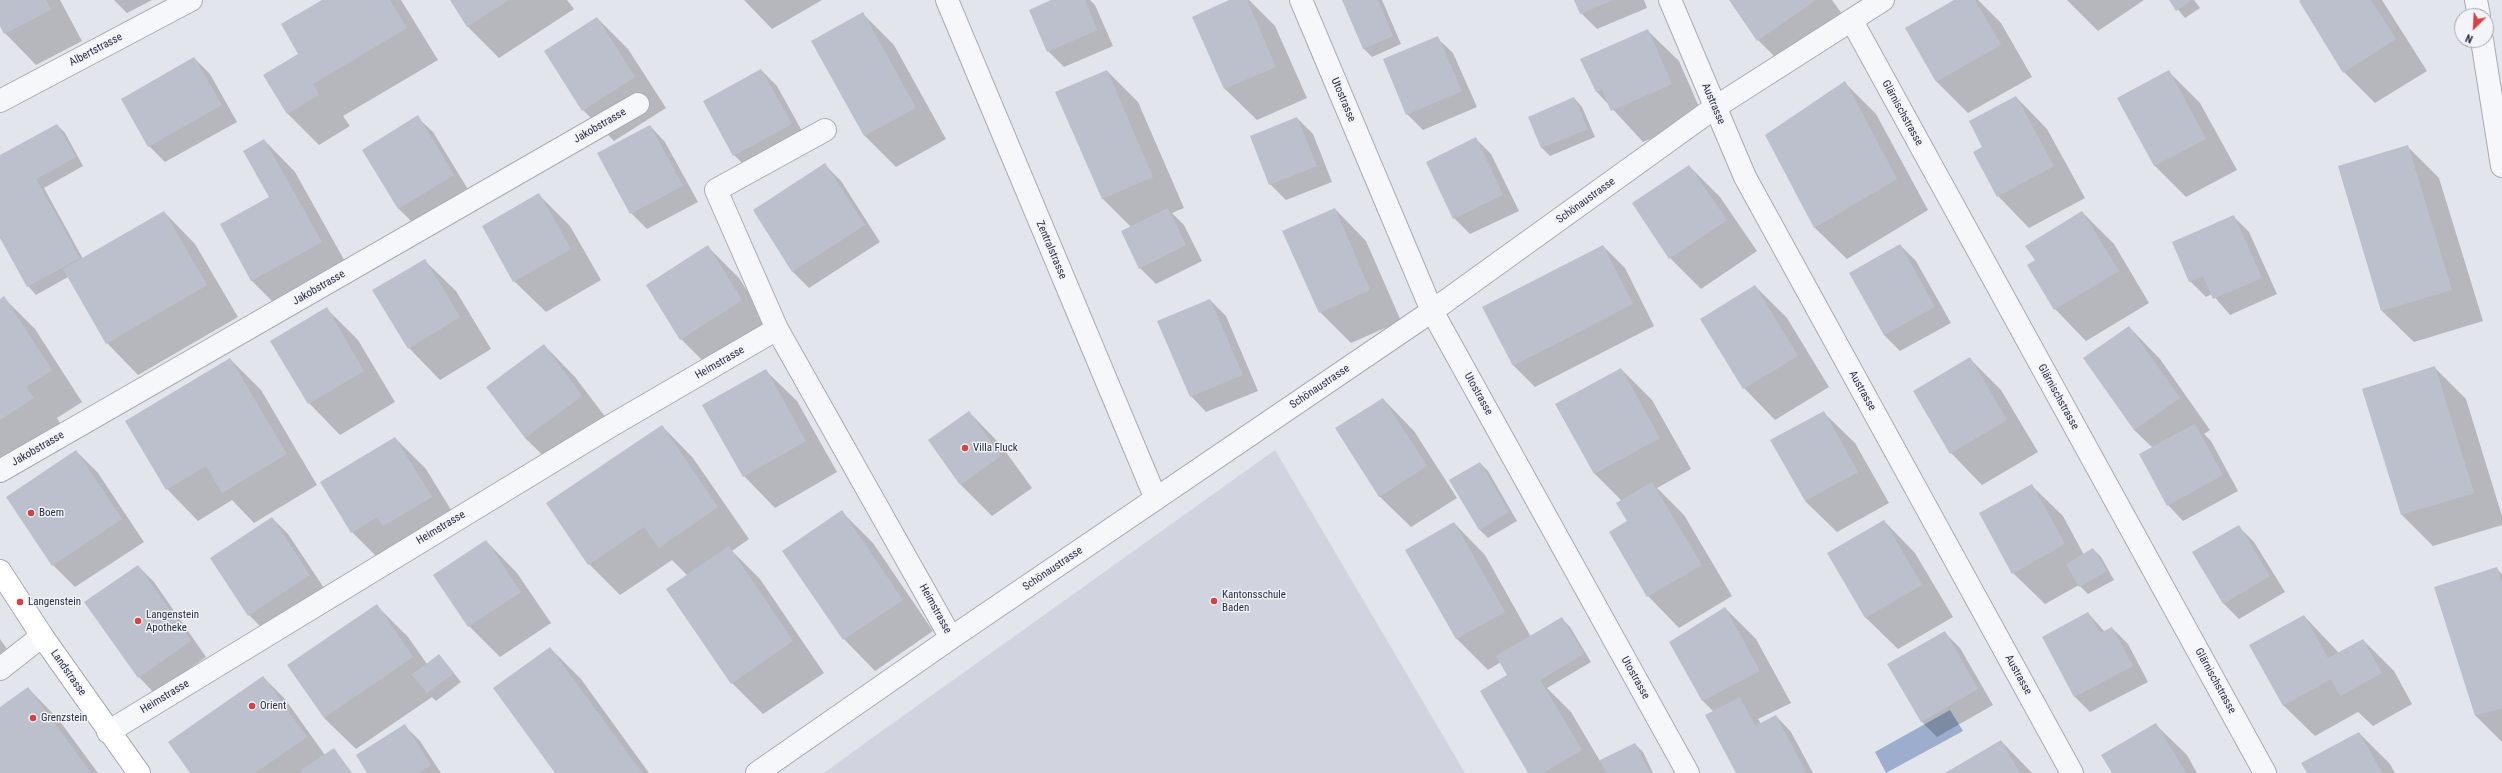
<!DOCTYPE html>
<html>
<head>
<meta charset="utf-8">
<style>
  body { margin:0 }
  #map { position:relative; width:2502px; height:773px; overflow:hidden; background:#e3e5ec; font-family:"Roboto Condensed",sans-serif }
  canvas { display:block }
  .north { position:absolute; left:2454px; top:8px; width:40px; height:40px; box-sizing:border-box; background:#f3f4f9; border:1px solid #a2a5b1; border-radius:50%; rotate:204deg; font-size:11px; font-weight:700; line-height:16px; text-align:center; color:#292f46 }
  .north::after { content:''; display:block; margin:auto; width:14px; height:18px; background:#d94041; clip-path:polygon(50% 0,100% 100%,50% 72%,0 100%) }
</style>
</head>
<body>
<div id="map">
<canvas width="2502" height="773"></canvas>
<div class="north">N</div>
</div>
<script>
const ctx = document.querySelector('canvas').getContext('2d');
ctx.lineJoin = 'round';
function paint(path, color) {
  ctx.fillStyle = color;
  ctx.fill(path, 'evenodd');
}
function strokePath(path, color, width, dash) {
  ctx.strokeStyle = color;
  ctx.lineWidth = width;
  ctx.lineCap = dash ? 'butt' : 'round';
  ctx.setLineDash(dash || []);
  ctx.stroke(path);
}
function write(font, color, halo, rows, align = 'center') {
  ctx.font = font + ' "Roboto Condensed",sans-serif';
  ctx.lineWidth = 3;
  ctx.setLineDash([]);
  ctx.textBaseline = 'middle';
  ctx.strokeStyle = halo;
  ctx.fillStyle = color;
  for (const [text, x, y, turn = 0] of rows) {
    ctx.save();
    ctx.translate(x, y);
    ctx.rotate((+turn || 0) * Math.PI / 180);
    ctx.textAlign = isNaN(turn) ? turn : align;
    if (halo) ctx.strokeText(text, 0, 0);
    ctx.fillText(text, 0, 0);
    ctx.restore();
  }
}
paint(new Path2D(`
  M1275 450 1465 773H824L854 751Z`), '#d1d4de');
paint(new Path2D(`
  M1950 710 1963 731 1886 773 1875 752Z`), '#9cadce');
paint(new Path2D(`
  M0 0H60L82 41 36 65 5 33 0 24Z
  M114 0H152L127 13Z
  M324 0H401L438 60 343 116 350 126 319 145 287 113 300 54Z
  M451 0H567L574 9 499 58 468 27Z
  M744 0H822L772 29Z
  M1054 0H1090L1095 5 1113 46 1064 67 1048 51Z
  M1232 0H1249L1275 26 1307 98 1257 120 1225 89 1193 17Z
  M1343 0H1382L1401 44 1372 57 1364 49Z
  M1575 0H1644L1647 8 1597 29 1581 13Z
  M1730 0H1832L1852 28 1789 71 1758 40Z
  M1956 0H1978L2001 23 2032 77 1968 113 1937 82 1906 28Z
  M2067 0H2144L2098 31Z
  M2170 0H2194L2200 8 2185 18Z
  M2303 0H2382L2427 71 2375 103 2344 72Z
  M863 14 894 45 946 139 896 167 865 136 813 41Z
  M597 18 628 49 666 108 614 141 583 110Z
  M1647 30 1679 61 1703 116 1643 142 1597 92 1582 59Z
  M1437 38 1453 53 1477 107 1423 130 1407 114Z
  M194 58 210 74 237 122 165 162 149 146Z
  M761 70 777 86 807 140 750 171 734 155Z
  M1107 71 1138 102 1184 208 1172 213 1184 225 1202 261 1156 284 1140 268 1131 227 1102 198Z
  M2169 72 2200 103 2237 170 2186 197 2155 166 2119 99Z
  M1845 83 1876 114 1928 210 1847 259 1815 228 1766 135Z
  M2016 97 2047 129 2085 198 2029 228 1998 196 1984 147Z
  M1574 98 1582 107 1595 137 1550 156 1542 148 1530 118Z
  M417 117 433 132 469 191 415 225 399 209 363 150Z
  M1297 118 1313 134 1332 182 1286 200 1270 184Z
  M57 125 65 133 83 166 44 188 83 259 164 212 195 244 238 317 138 375 107 343 68 277 36 295 28 286 0 236V156Z
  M650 126 665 142 698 202 647 229 631 213Z
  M1475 138 1491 154 1519 211 1470 234 1454 218Z
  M264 140 295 172 352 274 283 312 252 281 221 225 271 197Z
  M2407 146 2439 178 2483 321 2414 342 2382 311 2339 167Z
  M825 165 841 181 880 242 809 288 793 272 754 211Z
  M1689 166 1720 197 1757 251 1701 289 1670 258Z
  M539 195 570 226 601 280 546 312 514 281Z
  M1335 209 1366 241 1401 321 1351 343 1320 312Z
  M2082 212 2114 244 2149 303 2086 341 2055 309 2036 260Z
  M2233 216 2249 232 2277 294 2230 315 2212 294 2206 297 2190 281Z
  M1900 245 1916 261 1951 323 1900 351 1884 335 1850 273Z
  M707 246 739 278 773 331 712 370 681 339Z
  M1603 246 1625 268 1654 326 1535 387 1513 365Z
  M424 260 456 291 491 349 440 380 409 348Z
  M1755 286 1787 318 1829 387 1775 420 1744 388Z
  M3 297 35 329 82 402 57 418 64 430 0 469V300Z
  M1210 300 1226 316 1258 391 1206 412 1191 396Z
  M327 309 358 340 395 402 340 435 309 403Z
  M2129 327 2160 359 2210 430 2204 434 2211 441 2238 491 2183 521 2168 505 2153 448 2134 430Z
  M544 345 575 377 613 427 557 469 525 438Z
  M230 359 261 390 317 485 254 523 232 500 198 521 167 489Z
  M1970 359 2001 390 2038 452 1982 485 1951 453Z
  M2434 367 2466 399 2502 516V525L2433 546 2402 515 2363 389Z
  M1621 369 1652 400 1691 469 1657 488 1684 515 1732 596 1679 628 1648 596 1622 501 1595 474 1556 405Z
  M765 370 797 401 837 472 775 508 744 476Z
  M1383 399 1414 431 1457 498 1411 527 1379 496Z
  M969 412 1000 444 1032 488 992 516 961 485 929 440Z
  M1823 412 1855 443 1889 503 1837 532 1805 501Z
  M662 426 693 458 749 539 732 551 760 579 824 673 763 714 732 683 687 575 672 560 620 595 589 564Z
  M395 438 426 469 462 528 383 563 352 532Z
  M76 451 98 473 144 542 75 587 53 565Z
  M1480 463 1488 471 1517 521 1488 538 1480 530 1450 480Z
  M2031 485 2063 516 2084 555 2093 549 2101 557 2114 580 2088 594 2079 585 2045 604 2013 573Z
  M842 512 873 543 933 631 875 671 844 639 784 551Z
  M272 518 288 534 326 591 265 631 249 615Z
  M1884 521 1915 553 1953 617 1898 649 1866 618 1829 554Z
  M1454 523 1485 555 1531 637 1562 619 1570 627 1591 662 1547 688 1571 712 1600 761 1635 744 1643 752 1653 773H1529L1509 675 1501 662 1488 670 1456 638Z
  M2238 526 2254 542 2285 592 2239 619 2223 603Z
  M486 541 517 573 551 623 500 657 469 626Z
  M138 566 154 582 206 657 154 693 139 677Z
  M2497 569 2502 574V742L2476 716Z
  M376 605 408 637 427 664 439 655 461 682 436 701 432 697 356 749 324 718Z
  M1725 608 1756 639 1791 703 1758 719 1761 724 1776 716 1791 732 1813 773H1737L1714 712 1702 700Z
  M2088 613 2105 632 2112 628 2128 644 2148 682 2090 712 2074 696Z
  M2304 616 2339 653 2363 640 2394 671 2412 704 2373 726 2358 712 2315 736 2283 705Z
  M1944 632 1960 648 1993 705 1937 737 1921 721Z
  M0 639 14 659 0 671Z
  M550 648 581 679 649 773H556Z
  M263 677 285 699 325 755 334 749 352 773H191Z
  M28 688 59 720 98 773H0V708Z
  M2155 724 2187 755 2197 773H2113Z
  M404 725 420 741 441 773H368Z
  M2359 733 2390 764 2395 773H2308Z
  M2001 741 2032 773H1947Z`), '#0003');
paint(new Path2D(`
  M0 0H46L51 10 4 34 0 26Z
  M322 0H390L407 28 313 84 319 95 287 114 263 75 298 54 281 24Z
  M450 0H509L467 27Z
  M1051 0H1085L1097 30 1047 52 1029 10Z
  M1229 0H1247L1276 67 1224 89 1192 17Z
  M1342 0H1378L1393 36 1363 49Z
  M1574 0H1613L1580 14Z
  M1729 0H1816L1757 41Z
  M1954 0H1975L2001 45 1936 82 1905 28Z
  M2169 0H2192L2176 11Z
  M2301 0H2371L2396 39 2343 73 2299 1Z
  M863 12 916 108 864 136 811 41Z
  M597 17 635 77 582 111 544 51Z
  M1648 29 1672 84 1611 111 1602 90 1596 92 1580 59Z
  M1438 36 1462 91 1406 115 1383 59Z
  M194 57 222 105 148 147 121 99Z
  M761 69 792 124 733 156 703 101Z
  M1107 70 1153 177 1102 199 1055 92Z
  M2169 70 2206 139 2154 166 2117 98Z
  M1845 81 1897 179 1814 228 1765 135Z
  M2016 96 2054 166 1997 197 1973 152 1982 147 1969 121Z
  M1574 97 1588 129 1541 148 1528 117Z
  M418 115 454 175 398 209 362 150Z
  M1297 117 1317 166 1269 185 1250 136Z
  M57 124 76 157 36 179 80 258 27 287 0 238V155Z
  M650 125 683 186 630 214 597 153Z
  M1476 137 1503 195 1453 219 1426 162Z
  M264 139 322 242 251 281 220 224 269 197 243 151Z
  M2408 145 2452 290 2381 311 2338 166Z
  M825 163 865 225 792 272 753 210Z
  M1689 165 1727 220 1669 259 1632 203Z
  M539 193 571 249 513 282 482 226Z
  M1168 208 1186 245 1139 269 1121 231Z
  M1335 208 1370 290 1319 313 1282 231Z
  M164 211 207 285 106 344 63 269Z
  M2082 211 2119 271 2054 310 2027 265 2035 260 2025 246Z
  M2234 215 2262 278 2213 299 2203 276 2189 282 2172 242Z
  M1900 244 1935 307 1884 335 1849 273Z
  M708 245 742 300 680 340 646 285Z
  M1603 245 1633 304 1513 366 1482 307Z
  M425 259 460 317 408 349 372 290Z
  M1755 285 1798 356 1743 389 1700 319Z
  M4 296 52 370 26 387 34 398 0 420V299Z
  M1210 299 1243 375 1190 397 1157 321Z
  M327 307 364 371 308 404 270 341Z
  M2129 326 2180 398 2134 430 2083 358Z
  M544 344 582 396 525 438 486 387Z
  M1970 357 2007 420 1950 454 1913 391Z
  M230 358 287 454 222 493 206 466 166 490 125 421Z
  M2435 366 2474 493 2401 515 2362 389Z
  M1621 368 1660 438 1594 474 1555 404Z
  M766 369 806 441 743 477 702 405Z
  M1383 398 1427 466 1379 497 1335 428Z
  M969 411 1001 456 960 485 928 440Z
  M1824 411 1858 472 1805 501 1770 440Z
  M2195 424 2223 475 2167 506 2139 454Z
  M662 425 718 507 659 548 644 527 588 565 546 503Z
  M395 437 432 497 383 526 377 517 351 533 320 482Z
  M76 450 122 519 52 566 6 497Z
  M1480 462 1509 512 1479 530 1449 480Z
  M1652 482 1702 565 1647 597 1609 532 1627 521 1616 503Z
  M2032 484 2065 544 2012 574 1979 513Z
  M842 510 903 600 843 640 782 551Z
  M272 517 310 575 248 616 210 558Z
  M1884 520 1922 585 1865 618 1827 553Z
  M1454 522 1505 612 1456 639 1405 550Z
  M2239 525 2270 576 2223 604 2192 552Z
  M486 540 521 592 468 627 433 575Z
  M729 546 793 641 731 684 666 589Z
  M2093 548 2107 571 2079 587 2066 564Z
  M138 565 191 641 138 678 84 602Z
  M2497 567 2502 583V708L2475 716 2434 587Z
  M377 604 413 657 324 718 287 665Z
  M1725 607 1760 671 1702 701 1669 642Z
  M2088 612 2100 633 2112 627 2133 666 2074 697 2042 637Z
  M2304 615 2328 658 2363 639 2382 673 2340 696 2331 679 2283 706 2249 645Z
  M1562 617 1584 654 1540 680 1582 750 1543 773H1528L1480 691 1507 675 1496 656Z
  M1945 631 1978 689 1921 722 1887 664Z
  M550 647 642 773H555L493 688Z
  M439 654 454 673 427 693 412 675Z
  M263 676 307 737 255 773H190L168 742Z
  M28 687 80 758 91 773H0V707Z
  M1740 697 1755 726 1776 715 1806 773H1736L1705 715Z
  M2156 723 2186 773H2112L2101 755Z
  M405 724 431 765 419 773H367L356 755Z
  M2359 732 2382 773H2307L2301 763Z
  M2001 740 2020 773H1945Z
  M1635 743 1650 773H1606L1600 760Z
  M334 748 351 773H303L301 770Z`), '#bcc0cc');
const minor = new Path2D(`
  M947 0 1156 499
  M1301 0 1432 311 1688 773
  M1670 0 1745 177 2072 773
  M2476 0 2479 16
  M1852 21 2265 773
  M2482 40 2502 166
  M0 101 191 0
  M777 329 951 638
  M0 471 638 104
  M0 669 42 636
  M108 732 607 428 777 329 716 190 825 130
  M757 773 951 638 1432 311 1714 108 1883 0`);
const secondary = new Path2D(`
  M0 571 42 636 139 773`);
strokePath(minor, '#a7abb7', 24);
strokePath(secondary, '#a7abb7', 24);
strokePath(minor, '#f6f7fa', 22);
strokePath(secondary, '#fff', 22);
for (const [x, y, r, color] of [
  [965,448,4,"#d94041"],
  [31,513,4,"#d94041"],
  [1214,601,4,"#d94041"],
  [20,602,4,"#d94041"],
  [138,621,4,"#d94041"],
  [252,706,4,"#d94041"],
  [33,718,4,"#d94041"]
]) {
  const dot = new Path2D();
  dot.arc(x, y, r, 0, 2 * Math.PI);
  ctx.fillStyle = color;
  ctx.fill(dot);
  strokePath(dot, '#f3f4f9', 1.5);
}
write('11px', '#292f46', '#f3f4f9', [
  ["Albertstrasse",96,50,-28],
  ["Utostrasse",1343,100,67],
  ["Austrasse",1713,104,67],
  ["Glärnischstrasse",1902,113,61],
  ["Jakobstrasse",600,126,-30],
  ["Schönaustrasse",1586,201,-36],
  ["Zentralstrasse",1051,250,67],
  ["Jakobstrasse",319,288,-30],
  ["Heimstrasse",720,363,-30],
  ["Schönaustrasse",1320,387,-34],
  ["Austrasse",1862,391,61],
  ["Utostrasse",1478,394,61],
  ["Glärnischstrasse",2058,397,61],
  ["Jakobstrasse",38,449,-30],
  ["Heimstrasse",441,528,-31],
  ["Schönaustrasse",1053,569,-34],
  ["Heimstrasse",935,609,61],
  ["Landstrasse",68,673,55],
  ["Austrasse",2018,675,61],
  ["Utostrasse",1635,678,61],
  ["Glärnischstrasse",2215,681,61],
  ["Heimstrasse",165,697,-31]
]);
write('11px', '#292f46', '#f3f4f9', [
  ["Villa Fluck",973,448],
  ["Boem",39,513],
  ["Kantonsschule",1222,595],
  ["Baden",1222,608],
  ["Langenstein",28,602],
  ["Langenstein",146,615],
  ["Apotheke",146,628],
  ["Orient",260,706],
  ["Grenzstein",41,718]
], 'left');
</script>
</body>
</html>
